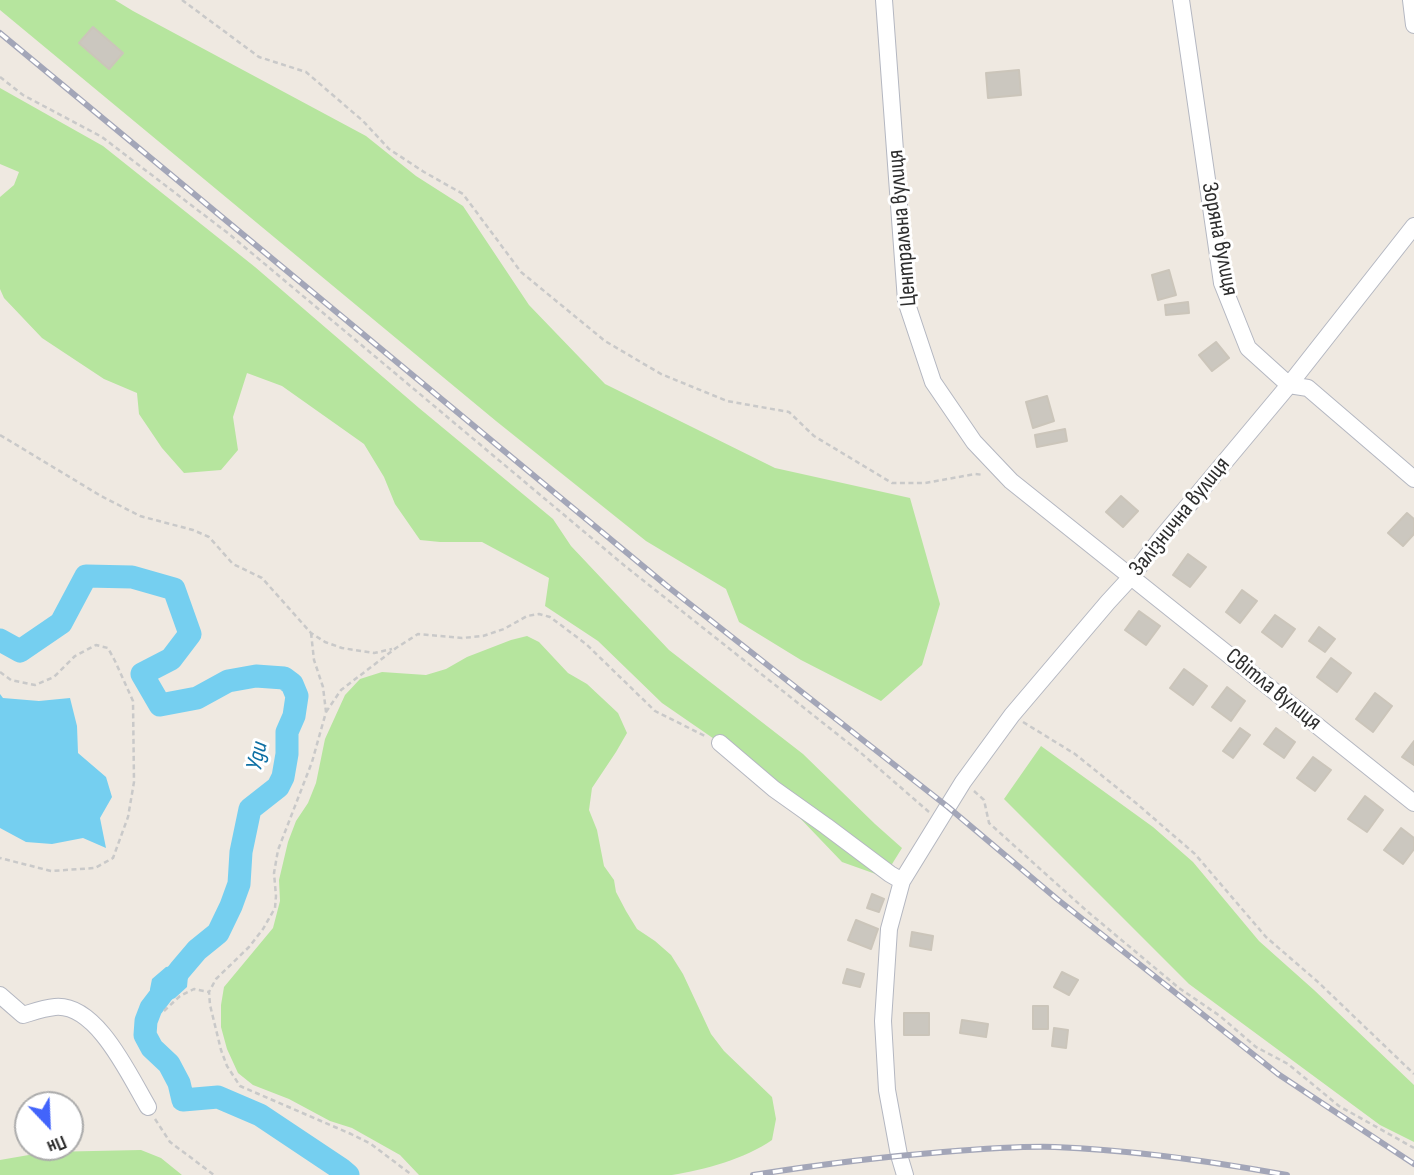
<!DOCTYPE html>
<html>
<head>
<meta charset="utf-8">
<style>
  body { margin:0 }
  #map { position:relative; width:1414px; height:1175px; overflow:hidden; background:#efe9e1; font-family:"Sofia Sans Condensed",sans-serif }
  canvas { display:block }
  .north { position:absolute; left:14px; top:1091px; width:70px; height:70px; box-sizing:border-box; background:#fff; border:2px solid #ababab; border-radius:50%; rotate:157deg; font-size:19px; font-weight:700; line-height:28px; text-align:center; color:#2e2e2e }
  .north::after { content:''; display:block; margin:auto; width:24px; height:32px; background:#4264fb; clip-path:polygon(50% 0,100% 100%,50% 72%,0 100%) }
</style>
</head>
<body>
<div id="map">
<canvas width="1414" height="1175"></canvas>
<div class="north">Пн</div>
</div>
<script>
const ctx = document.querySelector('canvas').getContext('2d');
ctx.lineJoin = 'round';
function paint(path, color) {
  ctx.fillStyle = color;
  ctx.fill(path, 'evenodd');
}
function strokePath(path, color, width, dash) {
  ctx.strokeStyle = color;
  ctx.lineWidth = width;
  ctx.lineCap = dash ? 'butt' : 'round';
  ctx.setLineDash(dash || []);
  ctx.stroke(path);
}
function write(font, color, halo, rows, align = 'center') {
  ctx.font = font + ' "Sofia Sans Condensed",sans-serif';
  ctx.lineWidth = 6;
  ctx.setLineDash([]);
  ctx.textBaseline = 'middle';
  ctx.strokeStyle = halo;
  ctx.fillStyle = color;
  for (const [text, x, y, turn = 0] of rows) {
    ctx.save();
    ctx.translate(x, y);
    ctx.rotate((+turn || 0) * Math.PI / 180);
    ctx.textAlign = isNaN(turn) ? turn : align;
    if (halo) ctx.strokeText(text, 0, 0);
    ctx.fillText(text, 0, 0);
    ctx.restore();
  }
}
paint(new Path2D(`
  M0 0H115L133 11 366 136 416 176 463 206 529 305 605 384 775 468 910 498 940 604 922 665 881 701 801 660 739 622 726 589 646 541 496 421 0 10Z
  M0 88 103 146 255 267 419 408 553 519 571 546 669 650 803 754 875 824 902 848 884 877 842 862 797 815 720 743 662 703 598 641 545 606 549 578 482 542H440L420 540 395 504 384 477 364 444 282 386 247 373 233 417 238 450 221 470 184 473 162 448 139 414 137 393 104 379 42 338 4 298 0 289V197L14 185 19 172 0 164Z
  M527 636 539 642 568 673 587 684 602 698 618 713 627 733 616 752 592 788 589 810 597 830 604 866 614 880 616 892 626 911 637 929 655 941 671 955 683 974 711 1034 724 1051 772 1097 776 1119 772 1140C745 1159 704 1170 672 1175H419L400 1155 352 1128 330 1121 289 1099 253 1085 238 1073 227 1049 221 1027V1005L224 987 273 928 280 901 279 880 288 842 296 821 308 803 316 783 325 739 345 695 360 679 382 672 426 675 446 669 467 657 511 640Z
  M1041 746 1153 827 1193 862 1259 941 1314 990 1414 1085V1142L1380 1125 1189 984 1004 799Z
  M141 1150 161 1158 182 1175H0V1160L46 1152Z`), '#b6e59e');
paint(new Path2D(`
  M0 694 3 698 39 701 70 698 77 726 78 753 106 777 112 797 100 818 106 848 83 838 52 844 26 842 0 828Z
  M185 964 188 976 187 987 175 998 166 1002 146 1021 150 999V989L152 979 166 967Z`), '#75cff0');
strokePath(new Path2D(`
  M0 640 20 651 61 623 86 576 132 577 174 589 190 634 171 659 142 674 160 705 197 698 228 681 256 676 284 678 292 684 297 696 294 716 287 732V754L283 777 278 787 250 809 241 852 239 884 231 906 218 933 197 950 180 970 151 1008 146 1021 145 1035 152 1048 169 1064 179 1083 183 1100 218 1097 260 1115 341 1169 348 1175`), '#75cff0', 23);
const building = new Path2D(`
  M93 27 123 53 109 69 79 43Z
  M1019 70 1021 95 988 98 986 73Z
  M1169 270 1176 295 1158 300 1152 275Z
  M1188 302 1189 313 1166 315 1165 305Z
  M1216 342 1229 358 1212 371 1199 355Z
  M1047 396 1054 421 1033 428 1026 402Z
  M1065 429 1067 441 1037 447 1035 435Z
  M1121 496 1138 511 1123 527 1106 512Z
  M1407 513 1414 519V534L1403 546 1388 533Z
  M1188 554 1206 567 1190 587 1173 575Z
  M1242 590 1257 601 1240 623 1226 612Z
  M1139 611 1160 626 1146 645 1125 630Z
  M1275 615 1295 629 1282 647 1262 632Z
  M1319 627 1335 639 1325 652 1309 641Z
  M1331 658 1351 673 1337 692 1317 677Z
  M1184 669 1207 686 1193 705 1170 688Z
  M1227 687 1245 701 1231 721 1212 707Z
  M1375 693 1392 706 1373 732 1356 719Z
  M1240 728 1250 735 1233 758 1223 751Z
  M1276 728 1295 742 1284 758 1264 744Z
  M1414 741V765L1402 757Z
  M1313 757 1331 770 1315 791 1297 778Z
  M1365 796 1383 810 1367 832 1348 819Z
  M1401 828 1414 838V849L1403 864 1384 850Z
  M872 894 884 899 879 912 867 908Z
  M856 920 878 929 871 949 848 940Z
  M912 932 933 936 931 950 910 946Z
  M847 969 864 974 860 987 843 983Z
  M1062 972 1078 980 1069 995 1054 987Z
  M1033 1006H1048V1029H1033Z
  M904 1013H929V1035H904Z
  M962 1020 988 1024 986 1037 960 1033Z
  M1054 1028 1068 1030 1066 1048 1052 1046Z`);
paint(building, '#cbc7bf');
strokePath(building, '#cbc5ba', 2);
const minor = new Path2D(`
  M884 0 906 301 933 382 974 442 1011 481 1414 803
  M1181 0 1222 283 1248 348 1289 385 1308 388 1414 479
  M1411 0 1414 25
  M720 743 774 789 826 826 890 874 902 881
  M0 995 23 1015C33 1012 44 1008 55 1007 97 1003 130 1077 148 1107
  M905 1175 899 1155 887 1090 883 1021 889 929 902 881 963 782 1012 715 1108 602 1131 577 1162 537 1289 385 1414 226`);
strokePath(minor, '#b4b7c1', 18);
strokePath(new Path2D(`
  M182 0 259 57 306 72 363 121 389 149 424 172 463 194 521 272 605 341 661 374 727 401 789 412 814 436 892 483H925L975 474 984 475
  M0 77 23 95 102 137 229 234 625 566 861 753 929 812
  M0 435 101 496 140 516 193 530 209 537 233 564 262 578 311 633 325 642 342 648 374 653 392 649
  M311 633 314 660 323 687 326 712 312 762 278 850 274 873 276 896 275 908 263 929 249 947 216 979 209 992 210 1005 221 1050 227 1066 240 1086 351 1134 371 1144 412 1175
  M0 672 11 680 35 685 54 677 75 656 96 645 108 648 115 661 133 701 134 782 128 817 113 858 95 868 51 871 0 858
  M326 712 341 690 396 648 418 634 462 638 483 636 504 629 527 616 539 614 550 617 586 644 655 711 707 737
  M1023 722 1075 754 1136 803 1195 854 1266 937 1318 982 1414 1074
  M974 791 984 800 989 823 1088 912 1179 988 1220 1016 1256 1047 1288 1064 1339 1106 1414 1148
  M164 1011 180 996 194 989 209 992
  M155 1119 170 1142 214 1175`), '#c9c9c9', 2.5, [5, 3.5]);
strokePath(minor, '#fff', 16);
const rail = new Path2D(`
  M0 33 667 586 948 807 1057 899 1278 1074 1414 1164
  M753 1175C816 1165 879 1157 943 1152 980 1149 1018 1146 1055 1147 1133 1150 1210 1161 1287 1175`);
strokePath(rail, '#a3a6b8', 6);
strokePath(rail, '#fff', 3.5, [10]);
write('23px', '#2e2e2e', '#fff', [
  ["Центральна вулиця",903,228,-95],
  ["Зоряна вулиця",1219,239,79],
  ["Залізнична вулиця",1180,517,-51],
  ["Світла вулиця",1273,690,39]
]);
write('italic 24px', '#0d6fa3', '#fff', [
  ["Уди",258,756,-77]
]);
</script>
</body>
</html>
